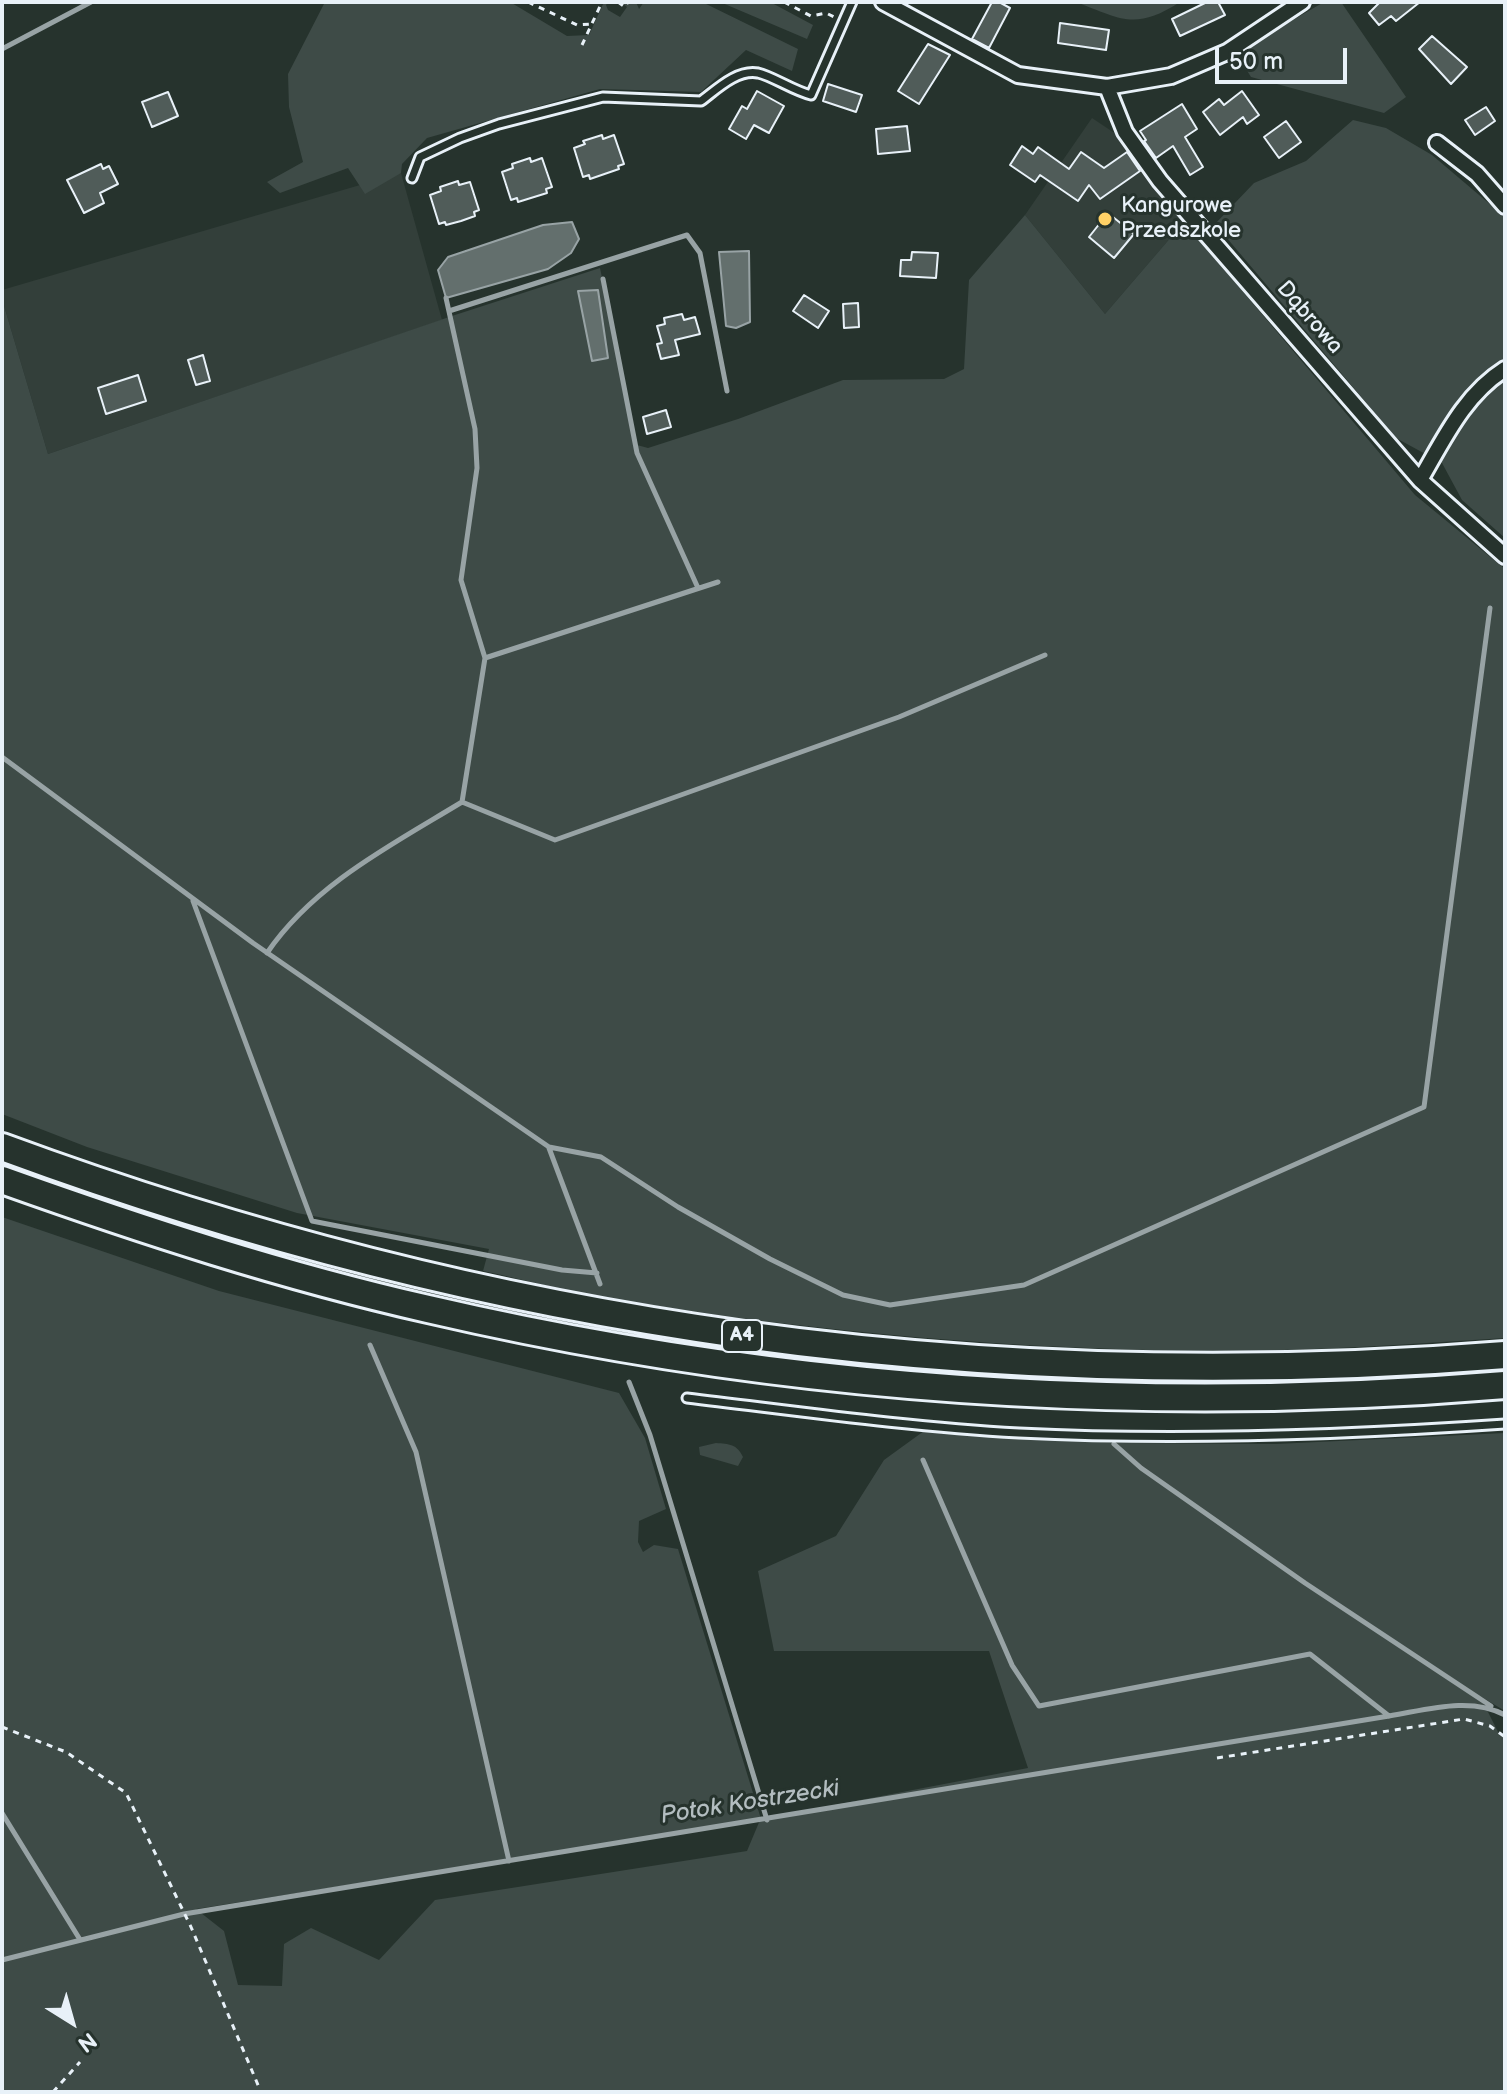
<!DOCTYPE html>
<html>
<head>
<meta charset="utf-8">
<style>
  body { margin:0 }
  #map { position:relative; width:1507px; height:2094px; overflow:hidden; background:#26332d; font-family:"Balsamiq Sans",sans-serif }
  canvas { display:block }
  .frame { position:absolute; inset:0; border:4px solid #e8f1f8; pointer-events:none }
  .north { position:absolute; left:32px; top:1982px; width:80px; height:80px; -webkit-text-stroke:6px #26332d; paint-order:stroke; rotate:143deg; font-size:22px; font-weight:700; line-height:32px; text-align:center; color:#e8f1f8 }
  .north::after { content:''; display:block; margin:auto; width:28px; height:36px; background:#e8f1f8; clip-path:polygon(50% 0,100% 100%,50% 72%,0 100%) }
  .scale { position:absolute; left:1215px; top:48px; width:132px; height:36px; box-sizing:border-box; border:4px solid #e8f1f8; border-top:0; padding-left:10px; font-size:24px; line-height:28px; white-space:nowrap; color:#e8f1f8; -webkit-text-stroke:6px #26332d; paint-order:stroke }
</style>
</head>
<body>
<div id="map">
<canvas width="1507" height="2094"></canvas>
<div class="frame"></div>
<div class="north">N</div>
<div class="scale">50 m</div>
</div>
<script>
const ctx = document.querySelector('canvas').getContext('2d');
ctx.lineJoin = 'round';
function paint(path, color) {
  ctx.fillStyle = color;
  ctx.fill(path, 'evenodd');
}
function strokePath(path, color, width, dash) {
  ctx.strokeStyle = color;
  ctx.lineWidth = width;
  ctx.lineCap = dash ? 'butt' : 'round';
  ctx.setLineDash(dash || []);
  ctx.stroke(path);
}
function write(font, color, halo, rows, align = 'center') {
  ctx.font = font + ' "Balsamiq Sans",sans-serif';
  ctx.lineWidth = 6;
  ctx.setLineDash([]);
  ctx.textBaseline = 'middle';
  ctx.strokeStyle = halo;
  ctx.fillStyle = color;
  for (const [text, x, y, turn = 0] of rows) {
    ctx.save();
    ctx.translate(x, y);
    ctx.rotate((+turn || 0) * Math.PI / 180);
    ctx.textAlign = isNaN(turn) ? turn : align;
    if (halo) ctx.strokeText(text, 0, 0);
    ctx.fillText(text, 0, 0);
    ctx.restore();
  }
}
paint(new Path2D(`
  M1092 118 1119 136 1140 171 1184 222 1105 314 1025 215Z
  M401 173 442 320 48 454 2 299V290Z`), '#333f3a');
paint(new Path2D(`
  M325 2H510L567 36 589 35 604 2H608L606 5 608 10 620 17 627 7 621 2H636L639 9 644 2H702L798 49 792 71 746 50 701 92 600 89 427 138 402 164 401 173 365 194 348 168 280 193 267 182 303 162 289 107 288 74Z
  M720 2H770L813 25 807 39Z
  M1076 2H1180C1135 31 1121 19 1076 2Z
  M1324 2H1341L1406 97 1384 113 1251 77 1236 53Z
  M1353 120 1386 128 1432 155 1505 217V538L1462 500 1442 463 1396 438 1215 224 1254 183 1306 161Z
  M1025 215 1105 314 1184 222 1415 495 1505 569V1338C1411 1344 1316 1351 1221 1351 1022 1350 822 1333 625 1301 577 1294 530 1281 483 1271L489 1249 297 1213 87 1147 2 1114V299L48 454 455 315 600 268 637 445 648 448 738 419 843 380 944 379 964 369 969 280Z
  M2 1217 219 1291 619 1393 645 1438 666 1509 639 1521 638 1542 643 1552 654 1545 678 1549 761 1819 1028 1768 989 1651H774L758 1571 836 1536 884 1460 924 1431 1118 1443 1276 1444 1505 1433V1711L1480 1696 1499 1734 1505 1738V2092H2ZM760 1820 747 1851 435 1900 379 1960 311 1928 284 1944 282 1986 238 1985 224 1931 196 1909Z
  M716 1443C729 1444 737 1444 743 1457L738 1466 700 1455 699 1447Z`), '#3e4b47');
const water = new Path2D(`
  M572 222 579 239 571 253 548 269 446 298 438 270 448 257 543 225Z
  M749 251 750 322 736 328 726 326 719 252Z
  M598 290 608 358 592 361 578 291Z`);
paint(water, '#636f6d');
strokePath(water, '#98a3a5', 2);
strokePath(new Path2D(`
  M2 49 91 2
  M603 279 637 453 698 588
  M446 298 475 429 477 468 461 580 485 658 462 802
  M449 311 687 235 700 253 727 391
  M485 658 718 582
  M2 757 253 943 549 1147 601 1157 678 1207 770 1259 843 1295 890 1305 1024 1285 1424 1107 1490 608
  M462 802 555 840 899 717 1045 655
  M193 901 312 1221 562 1270 597 1273
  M267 953C314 884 393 844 462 802
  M549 1148 600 1284
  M370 1345 416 1452 509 1861
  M629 1382 650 1435 767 1820
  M1114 1444 1141 1468 1305 1583 1491 1706
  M923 1460 1012 1665 1039 1706 1310 1654 1389 1716
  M2 1813 79 1938
  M2 1960 184 1914 1389 1716C1426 1710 1470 1696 1505 1715`), '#98a3a5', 5);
const building = new Path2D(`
  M992 2H999L1010 8 989 48 972 39Z
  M1207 2H1218L1225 15 1180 36 1172 19Z
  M1380 2H1420L1396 21 1391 16 1379 25 1369 13Z
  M1060 23 1109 30 1106 50 1058 43Z
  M1432 36 1467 67 1451 84 1419 49Z
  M928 44 950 55 919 104 898 91Z
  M828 84 862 95 856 112 823 101Z
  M757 91 784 106 769 133 754 125 746 139 729 129 742 106 747 109Z
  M1242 91 1259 115 1247 124 1243 117 1220 135 1203 112 1219 99 1224 105Z
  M168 92 178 116 152 127 142 102Z
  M1182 104 1197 129 1185 137 1203 167 1190 175 1173 146 1156 158 1144 141 1146 140 1140 131Z
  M1486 107 1495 121 1475 135 1465 120Z
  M1286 121 1301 142 1279 158 1264 137Z
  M907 126 910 151 878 154 876 129Z
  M602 135 603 139 614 135 624 164 618 166 619 169 590 179 589 175 583 177 574 148 585 144 583 141Z
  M1022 146 1033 154 1038 147 1069 169 1081 152 1104 168 1127 152 1140 171 1100 199 1089 185 1078 201 1040 175 1035 182 1010 165Z
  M530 158 531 162 542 158 552 187 546 189 547 193 518 202 517 198 511 200 502 172 513 168 512 164Z
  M101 164 103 169 109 166 118 184 100 193 104 203 84 213 67 180Z
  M458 181 459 185 470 182 479 210 474 212 475 216 461 221 446 225 445 222 439 224 430 195 441 191 440 187Z
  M1108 213 1134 234 1114 258 1089 237Z
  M912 252 938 253 936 278 900 276 901 260H911Z
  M804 295 829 311 818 328 793 311Z
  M858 303 859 327 844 328 843 304Z
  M682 314 684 320 695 317 700 334 675 340 679 355 661 359 657 344 662 343 657 326 665 324 664 318Z
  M203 355 210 381 196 385 188 360Z
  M138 375 146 401 106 414 98 388Z
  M666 410 671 427 647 434 643 417Z`);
paint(building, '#505c59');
strokePath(building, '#e8f1f8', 2);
const service = new Path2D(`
  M412 178 420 157 460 138 499 124 603 97 701 101C716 90 737 69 758 73 772 76 794 91 811 95L852 2
  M687 1398C797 1411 908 1427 1019 1433 1181 1441 1344 1435 1505 1424`);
const minor = new Path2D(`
  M883 2 1018 75 1107 87 1171 76 1227 52 1302 2
  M1107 87 1125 132 1160 181 1420 480 1505 556
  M1437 143 1477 174 1505 206
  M1420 480C1444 439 1464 395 1505 369`);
const motorway = new Path2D(`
  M2 1147C492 1328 984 1397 1505 1355
  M2 1180C142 1230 283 1276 428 1309 781 1391 1144 1415 1505 1385`);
strokePath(service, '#e8f1f8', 13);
strokePath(minor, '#e8f1f8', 20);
strokePath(motorway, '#e8f1f8', 32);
strokePath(new Path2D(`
  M528 2 577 25 592 24
  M618 2 625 7 628 2
  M784 2 811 16 826 13 834 17
  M582 45 602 2
  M2 1727 66 1752 126 1793 191 1927 261 2092
  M1217 1758 1464 1719 1490 1726 1505 1737
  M53 2092 80 2062`), '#e8f1f8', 3, [6, 6]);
strokePath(service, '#26332d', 7);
strokePath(minor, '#26332d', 14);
strokePath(motorway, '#26332d', 26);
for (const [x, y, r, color] of [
  [1105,219,8,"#ffd166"]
]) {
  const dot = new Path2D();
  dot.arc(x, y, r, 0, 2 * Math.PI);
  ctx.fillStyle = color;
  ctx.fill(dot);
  strokePath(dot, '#26332d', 3);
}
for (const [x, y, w] of [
  [742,1336,40]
]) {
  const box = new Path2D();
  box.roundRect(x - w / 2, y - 16, w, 32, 6);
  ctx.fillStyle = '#26332d';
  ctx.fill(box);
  strokePath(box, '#e8f1f8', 2);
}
write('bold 20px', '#e8f1f8', null, [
  ["A4",742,1336]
]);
write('22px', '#e8f1f8', '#26332d', [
  ["Kangurowe",1121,206],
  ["Przedszkole",1121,231]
], 'left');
write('22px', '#e8f1f8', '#26332d', [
  ["Dąbrowa",1309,318,49]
]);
write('italic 24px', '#b3bdc0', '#26332d', [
  ["Potok Kostrzecki",750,1803,-9]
]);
</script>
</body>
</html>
